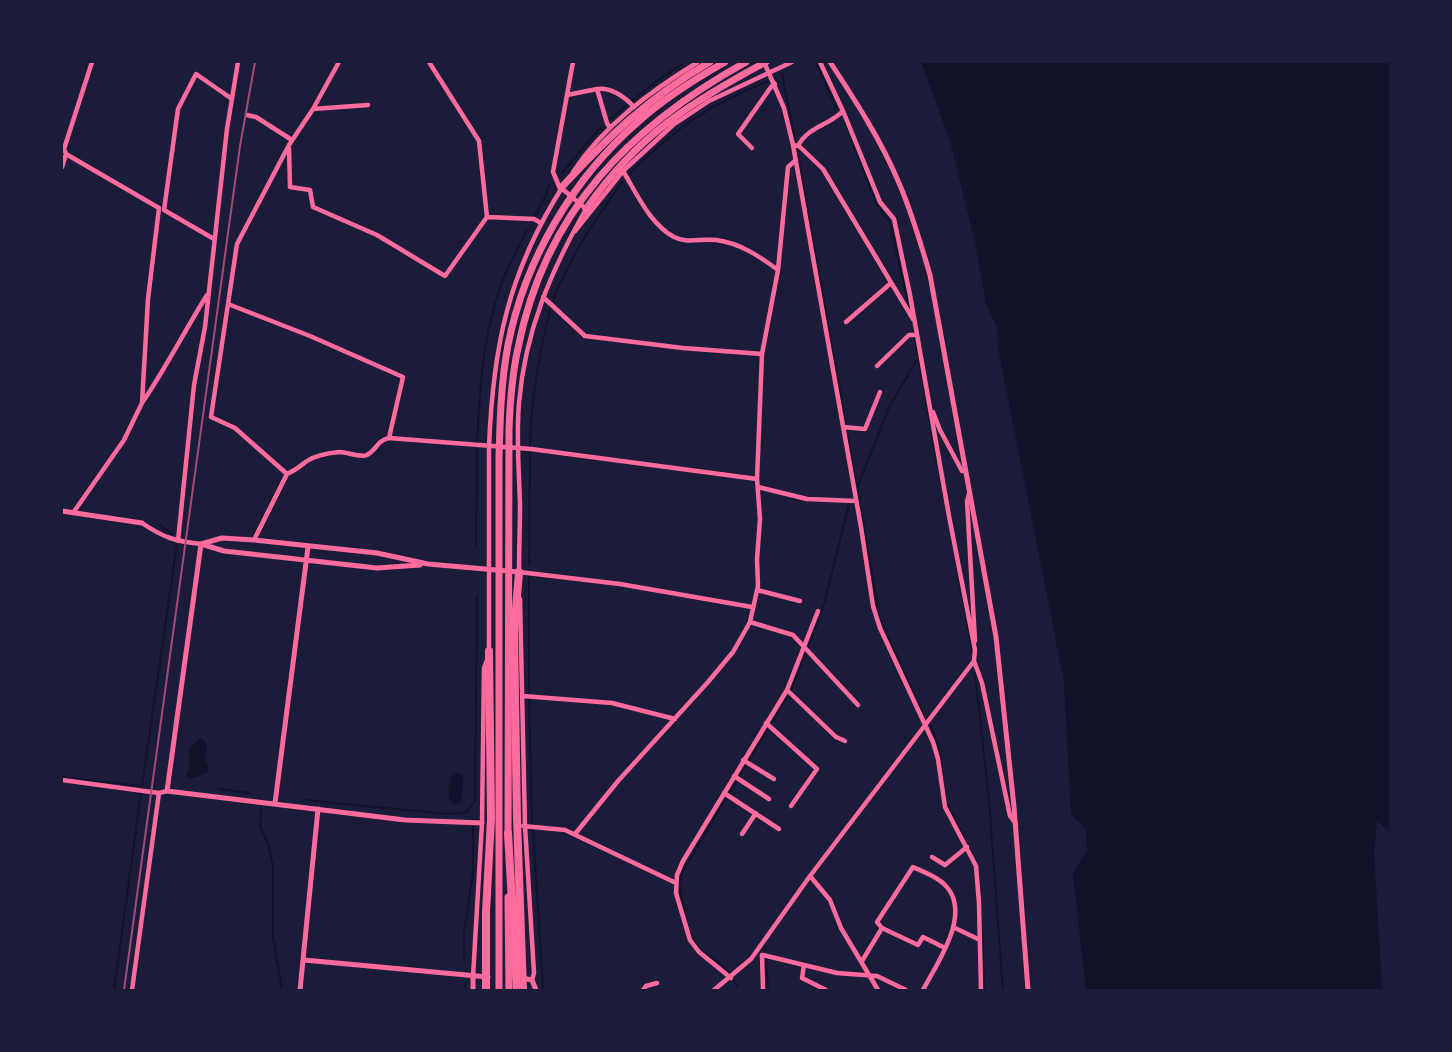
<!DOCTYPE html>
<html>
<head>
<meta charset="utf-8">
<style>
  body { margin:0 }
  #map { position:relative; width:1452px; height:1052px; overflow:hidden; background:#1b1b3a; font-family:"Source Serif 4",serif }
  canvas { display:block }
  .frame { position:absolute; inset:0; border:63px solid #1b1b3a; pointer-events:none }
</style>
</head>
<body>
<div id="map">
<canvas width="1452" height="1052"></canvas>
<div class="frame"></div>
</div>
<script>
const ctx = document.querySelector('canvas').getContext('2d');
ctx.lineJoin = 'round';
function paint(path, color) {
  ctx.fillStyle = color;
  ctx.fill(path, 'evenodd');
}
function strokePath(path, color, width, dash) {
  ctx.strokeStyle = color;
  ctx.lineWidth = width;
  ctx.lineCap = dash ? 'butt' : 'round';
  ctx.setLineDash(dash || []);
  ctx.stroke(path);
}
paint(new Path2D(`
  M921 62H1390V832L1377 821 1374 852 1382 990H1086L1073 874 1087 850 1086 829 1071 814 1064 682 998 348 997 327 986 304 975 242 950 141Z
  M200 738C209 742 207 751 205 758L208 766V771L203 775 189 779 186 776 189 768V749Z
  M456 773 463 775 462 796 460 803 454 805C446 798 449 787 450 778Z`), '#12122b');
strokePath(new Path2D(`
  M817 64 836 108
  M781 75 782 74 796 144
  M609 120 653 84 685 62
  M845 122 876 203 890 223 909 308
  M797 151 845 419
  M562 173 601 127
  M628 175C672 130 710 104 769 81
  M535 216 546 195 549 184
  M553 300C572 254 593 222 622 182
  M913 327 937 463
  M848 437 880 619 923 714
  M477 443C480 387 483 327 505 275 512 259 520 244 527 229
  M530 445C531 397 539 353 551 306
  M857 488 890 405 918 358
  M160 525 173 534
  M476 545 477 449
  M956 563 973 655
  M529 565 530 453
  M975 673 989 801 1003 990
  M529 693V576
  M529 699 532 822
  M931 726 940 751 942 770
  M62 777 142 786
  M142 786 177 544
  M219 789 249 793
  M303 800 449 814 467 812 473 803
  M475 802 477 596
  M946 802 976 861
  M261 808 260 827 267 841 273 865V936L282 990
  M533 829 543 990
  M687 921 679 886 682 872 791 690 824 605 849 503
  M982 930 984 990
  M690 932C701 961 728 958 738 990
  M765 946 768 990
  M464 961V933L473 873V827
  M114 990 141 793
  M465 990V983`), '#12122b', 2);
strokePath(new Path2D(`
  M339 62 313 109 289 145 237 244 211 417 235 428 287 474C296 470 300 466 307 461 316 455 329 453 339 452 348 452 360 458 367 455 377 450 376 441 389 438L531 449 757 479
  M429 62 479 141 487 217 534 219 541 223
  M764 62 784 108 793 145 861 527 873 606 880 628 933 742 938 759 945 807 976 866 979 903 981 990
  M820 62 843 111 880 202 894 219 910 295 949 516 975 650
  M597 89C611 87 625 97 634 107
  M567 95 597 89 607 123 610 128
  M313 109 368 105
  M247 115 256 117 292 140
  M793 145 799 146 823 169 913 319
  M798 146C807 127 830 125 843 111
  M289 148 290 187 310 190 313 207 377 235 445 276 487 217
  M752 148 738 134 771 87 775 84
  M66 154 159 208 148 299 142 403 124 440 73 513
  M62 167 66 154 64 149 92 62
  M623 171C637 194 650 224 674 237 688 244 701 238 716 240 740 243 759 256 778 270
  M573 172C604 125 651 91 698 62
  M575 231 623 171 673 125 709 101 792 62
  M214 239 164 210 178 109 196 74 232 99
  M543 297 585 336 683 348 762 354
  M228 304 310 336 403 377 389 438
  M846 322 891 283
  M877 366 909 335H916
  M142 403C166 368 185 330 207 295
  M933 412 940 430 962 471H965
  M843 427 865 429 880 392
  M758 487 807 499 856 501
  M969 494 967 501 975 641
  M142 523C164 538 175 541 201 544
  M254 540 287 474
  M178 541 194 385 205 327 227 129 238 62
  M519 572 620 584 752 607
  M519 573C519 550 520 527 520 504 519 470 516 437 519 403 525 331 551 271 586 209L559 186 553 172 573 62
  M757 590 800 601
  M520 599 525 826 534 973 532 980
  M750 622 793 635 858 705
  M975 649 974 661 982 683 1010 816 1016 824
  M489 652V447C493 346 508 273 563 186
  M787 690 836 737 845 741
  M523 696 612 703 675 719
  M766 723 817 769 791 806
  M743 760 774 779
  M734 776 769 799
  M62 780 159 793 167 791
  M724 793 779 829
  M523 826 565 830 676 883
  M575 834 618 781 708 682 733 652 750 622 758 586 757 559 760 519 757 479 762 354 778 270 788 167 796 160
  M742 834 756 813
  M932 857 945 865 967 847
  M810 876 830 900 841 928 878 990
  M882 928 918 945 923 937 945 948
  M955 928 980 940
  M762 955 763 990
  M763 955 837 973 877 976 906 990
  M862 961 882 928 877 922 913 867C923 872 937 876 945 885 973 913 937 963 923 990
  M804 965 802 978 826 990
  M473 977 482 823 484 668 487 660
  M731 978 699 952 690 940 676 893 677 875 683 861 787 690 818 611
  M132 990 159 793
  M643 990 646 986 657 983
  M714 990 751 959 810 876 974 661`), '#ff6b9d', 4.5);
strokePath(new Path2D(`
  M830 62C855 100 881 140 899 183 912 213 921 244 930 275L996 637 1014 807 1028 990
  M62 511 142 523
  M201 544 167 791 405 820 482 823
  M201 544 222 538 254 540 377 553 428 564 519 572
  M201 544 224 551 377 568 420 565
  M275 803 308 547
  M304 960 488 977
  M473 977V990
  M522 978 532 980 536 990
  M300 990 318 809`), '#ff6b9d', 5);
strokePath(new Path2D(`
  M561 188C608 137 649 97 710 62
  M586 209C637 136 689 103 766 62
  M508 838 509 430C510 402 512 375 518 348 545 212 629 127 746 62
  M508 897 509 990
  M499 990V458C500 420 501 382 508 345 525 259 573 178 639 121 665 98 695 79 725 62`), '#ff6b9d', 7);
strokePath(new Path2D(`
  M519 572 514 633 517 819 523 990
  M508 833 517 990
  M486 990V912L491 819 489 651`), '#ff6b9d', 8);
strokePath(new Path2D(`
  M124 990 240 146 255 62`), '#a44b75', 2);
</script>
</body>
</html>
